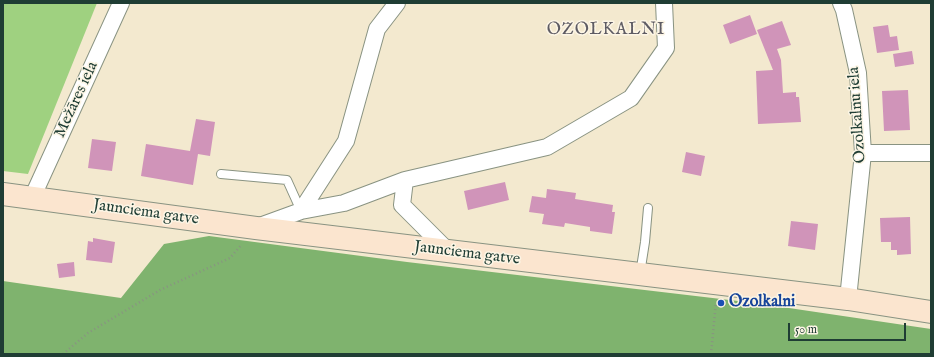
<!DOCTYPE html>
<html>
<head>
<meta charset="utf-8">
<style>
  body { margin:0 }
  #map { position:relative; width:934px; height:357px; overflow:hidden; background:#f3e9cf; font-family:"IM FELL English",serif }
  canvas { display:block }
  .frame { position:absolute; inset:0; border:4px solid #1f3d34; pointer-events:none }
  .scale { position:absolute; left:788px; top:323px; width:118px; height:18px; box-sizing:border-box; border:2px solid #1f3d34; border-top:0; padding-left:5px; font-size:12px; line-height:14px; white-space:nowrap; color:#1f3d34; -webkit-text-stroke:3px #fcf5e5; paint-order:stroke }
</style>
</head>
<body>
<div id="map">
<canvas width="934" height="357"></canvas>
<div class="frame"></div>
<div class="scale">50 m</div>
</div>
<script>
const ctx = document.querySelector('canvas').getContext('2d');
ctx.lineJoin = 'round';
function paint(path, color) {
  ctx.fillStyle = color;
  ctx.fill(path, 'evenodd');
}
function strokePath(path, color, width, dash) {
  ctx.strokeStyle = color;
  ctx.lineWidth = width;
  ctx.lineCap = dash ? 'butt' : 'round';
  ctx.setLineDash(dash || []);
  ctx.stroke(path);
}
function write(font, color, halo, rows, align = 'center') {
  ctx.font = font + ' "IM FELL English",serif';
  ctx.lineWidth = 3;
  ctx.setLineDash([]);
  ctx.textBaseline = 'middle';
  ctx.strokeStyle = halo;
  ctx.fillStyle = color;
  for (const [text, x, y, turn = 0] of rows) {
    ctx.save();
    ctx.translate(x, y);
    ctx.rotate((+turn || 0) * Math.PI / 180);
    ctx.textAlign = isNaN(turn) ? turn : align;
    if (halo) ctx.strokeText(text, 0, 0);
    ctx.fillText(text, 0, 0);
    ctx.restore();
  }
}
paint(new Path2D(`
  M3 3H97L28 174 3 171Z`), '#9fd180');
paint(new Path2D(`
  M209 236 407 262 755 303 931 329V354H3V281L121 298 164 244Z`), '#7fb36e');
paint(new Path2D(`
  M750 15 757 34 730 44 723 25Z
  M782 21 791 45 777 49 781 60 783 93 796 92V97H799L801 122 758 124 756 71 773 70 757 30Z
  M888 25 890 37 897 36 899 50 877 53 873 27Z
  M912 51 914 64 895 67 893 54Z
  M908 90 910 130 884 131 882 91Z
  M196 119 215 122 210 156 198 154 193 185 141 176 146 144 190 151Z
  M92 139 116 142 112 171 88 168Z
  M686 152 705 156 701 176 682 172Z
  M505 182 509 200 468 210 464 191Z
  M547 189 576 193 575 199 613 205 612 212H615L612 234 590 231V227L565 223 564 227 542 224 544 214 529 212 532 196 546 198Z
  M910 217 911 254 897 255V250H891V242H881L880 218Z
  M791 221 818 224 815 250 788 246Z
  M93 238 115 242 112 263 86 260 88 241 93 242Z
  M74 262 75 276 59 278 57 264Z`), '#d094b9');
const service = new Path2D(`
  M221 174 287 180 301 211
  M640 274 645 242 648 208`);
const minor = new Path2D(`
  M841 3 844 10 858 73 863 153 848 299
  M863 153H931
  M32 198 121 3
  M301 211 344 203 405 180
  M257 227 301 211 346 141 377 29 397 3
  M448 251 402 205 405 180 547 147 631 98 666 48 664 3`);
const secondary = new Path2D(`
  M3 194 256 228 848 299 931 312`);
strokePath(service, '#899382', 10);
strokePath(minor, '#899382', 18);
strokePath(secondary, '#899382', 24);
strokePath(new Path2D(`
  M63 354 88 333 160 290 230 258 242 244
  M711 354 716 302`), '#899382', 2.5, [1, 3]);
strokePath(service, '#fff', 8);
strokePath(minor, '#fff', 16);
strokePath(secondary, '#fbe5cf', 22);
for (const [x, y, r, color] of [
  [721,303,4,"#1a4fb4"]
]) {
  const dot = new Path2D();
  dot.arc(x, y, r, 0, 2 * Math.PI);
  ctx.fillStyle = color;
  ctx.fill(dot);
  strokePath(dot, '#fcf5e5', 1.5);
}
write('16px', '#1f3d34', '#fcf5e5', [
  ["Mežāres iela",77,100,-65],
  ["Ozolkalnu iela",858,115,-94],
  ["Jaunciema gatve",146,213,8],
  ["Jaunciema gatve",467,254,7]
]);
write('bold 16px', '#164399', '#fcf5e5', [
  ["Ozolkalni",729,303]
], 'left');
ctx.letterSpacing = '1px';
write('17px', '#5d5b63', '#fcf5e5', [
  ["OZOLKALNI",606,31]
]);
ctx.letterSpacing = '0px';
</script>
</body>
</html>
